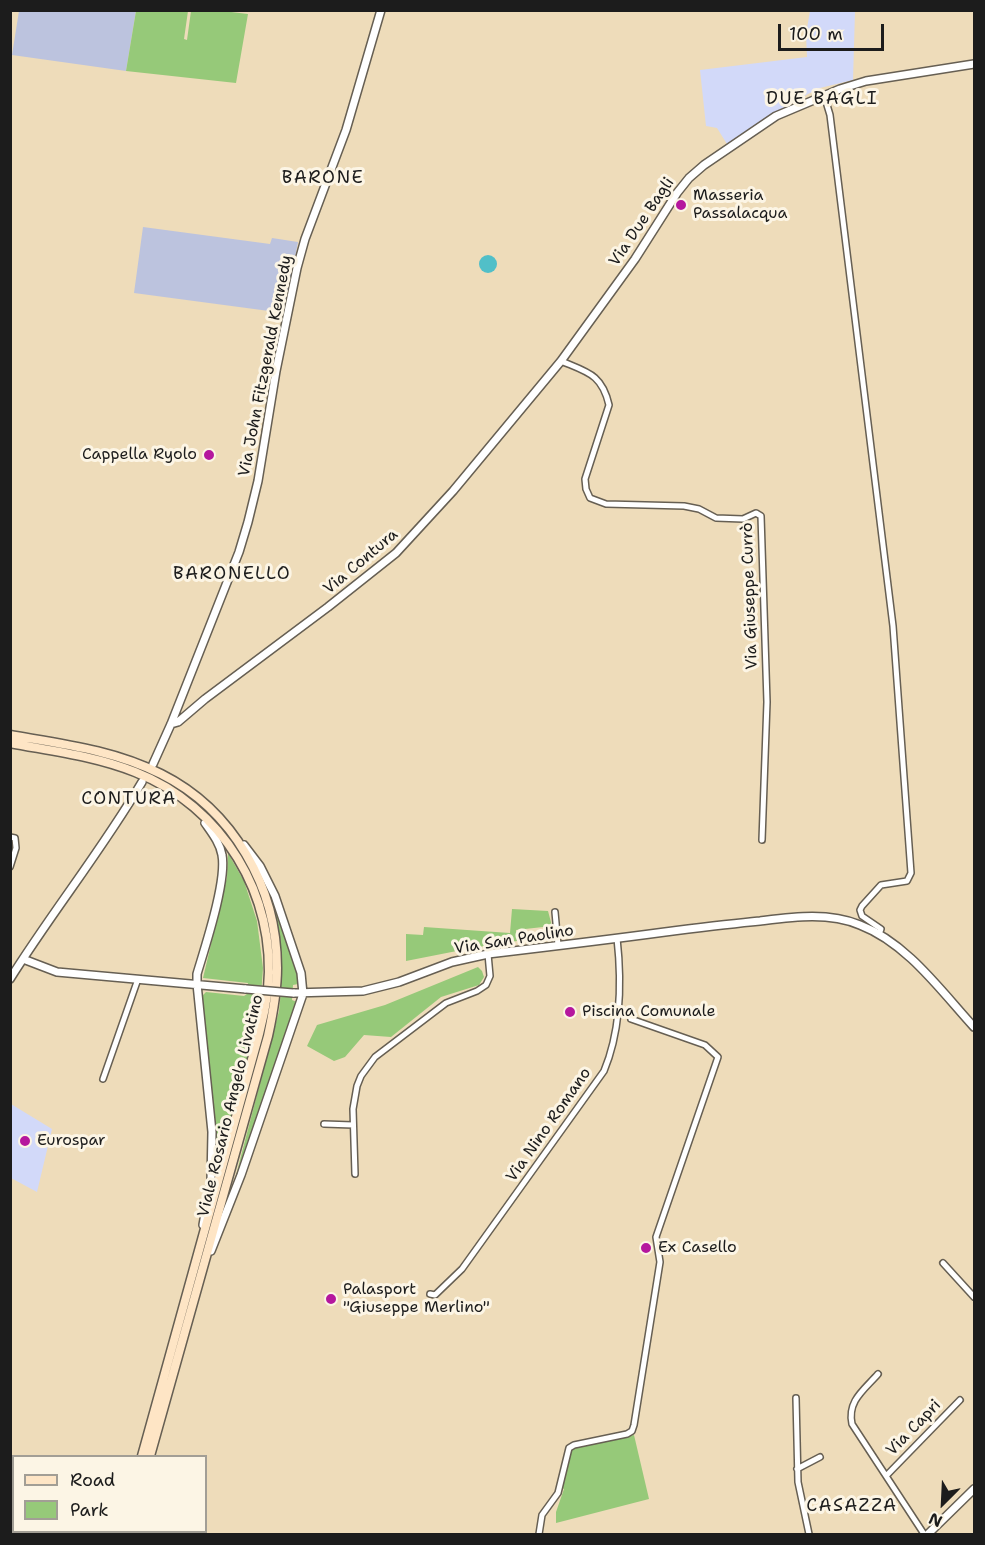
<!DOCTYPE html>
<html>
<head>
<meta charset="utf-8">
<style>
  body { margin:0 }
  #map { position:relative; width:985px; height:1545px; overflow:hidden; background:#eedcba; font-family:"Shantell Sans",sans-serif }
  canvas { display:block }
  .frame { position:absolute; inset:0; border:12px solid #1c1c1c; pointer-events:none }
  .legend { position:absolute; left:12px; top:1455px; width:195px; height:78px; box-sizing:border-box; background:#fcf5e5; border:2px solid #a29e95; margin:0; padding:8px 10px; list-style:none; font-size:18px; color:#1c1c1c }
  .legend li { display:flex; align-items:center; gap:12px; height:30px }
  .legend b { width:30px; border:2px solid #a29e95 }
  .north { position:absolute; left:913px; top:1473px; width:60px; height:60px; -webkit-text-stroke:4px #fcf5e5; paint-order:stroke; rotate:204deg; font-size:16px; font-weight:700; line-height:24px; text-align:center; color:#1c1c1c }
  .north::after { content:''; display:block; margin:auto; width:21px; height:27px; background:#1c1c1c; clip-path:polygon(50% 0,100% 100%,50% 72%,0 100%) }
  .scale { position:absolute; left:778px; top:24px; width:106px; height:27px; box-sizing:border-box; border:3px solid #1c1c1c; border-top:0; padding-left:8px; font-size:18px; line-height:21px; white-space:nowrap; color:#1c1c1c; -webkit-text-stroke:4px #fcf5e5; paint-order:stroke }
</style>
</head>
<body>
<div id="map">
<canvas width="985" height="1545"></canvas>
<div class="frame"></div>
<ul class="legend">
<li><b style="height:8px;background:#fee5c5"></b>Road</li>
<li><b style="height:16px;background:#96c979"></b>Park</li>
</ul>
<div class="north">N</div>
<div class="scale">100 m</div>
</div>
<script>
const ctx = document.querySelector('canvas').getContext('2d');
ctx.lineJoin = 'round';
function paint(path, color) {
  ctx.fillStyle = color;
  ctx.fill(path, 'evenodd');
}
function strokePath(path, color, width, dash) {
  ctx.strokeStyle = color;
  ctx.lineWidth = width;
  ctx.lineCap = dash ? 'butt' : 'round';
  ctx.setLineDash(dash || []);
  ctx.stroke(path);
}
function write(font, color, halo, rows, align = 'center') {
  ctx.font = font + ' "Shantell Sans",sans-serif';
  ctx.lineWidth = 6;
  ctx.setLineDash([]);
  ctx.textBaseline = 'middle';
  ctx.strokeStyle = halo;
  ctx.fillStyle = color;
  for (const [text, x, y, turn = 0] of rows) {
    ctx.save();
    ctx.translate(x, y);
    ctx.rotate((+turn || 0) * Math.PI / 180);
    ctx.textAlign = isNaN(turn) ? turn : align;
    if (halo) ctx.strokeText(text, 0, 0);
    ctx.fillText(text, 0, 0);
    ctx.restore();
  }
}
paint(new Path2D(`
  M810 11H855L853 80 820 88 808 94 758 123 727 144 717 128 706 126 700 70 807 57 806 34Z
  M11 1104 52 1129 37 1192 11 1178Z`), '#d2d9f9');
paint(new Path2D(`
  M19 11H136L126 71 12 55Z
  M143 227 270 244 272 238 298 242 284 313 134 293Z`), '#bcc3de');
paint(new Path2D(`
  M223 11 248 14 236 83 126 71 136 11H188L184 39 187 40 191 11Z
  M228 853 244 881 257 921 263 968 260 1010 216 1172V1132L201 997 206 992 244 996 247 994 248 983 203 978 227 877Z
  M269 889 298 971V984L293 985 292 1000 297 1002 236 1175 279 1011C285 965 280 934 269 889Z
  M512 909 548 911 552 926 516 930 517 941 472 948 406 961V934L423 935 424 927 510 933Z
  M478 967 482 971 484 977 479 985 441 997 391 1037 364 1035 345 1057 334 1061 307 1046 317 1025 385 1005Z
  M634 1435 649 1499 556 1523V1512L564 1489 562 1488 568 1457 571 1450 577 1446Z`), '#96c979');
paint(new Path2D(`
  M479 264a9 9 0 1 1 18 0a9 9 0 1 1-18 0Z`), '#51bfc8');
const minor = new Path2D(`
  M824 95 830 115 893 626 911 873 907 881 881 885 862 906 860 910 862 916 881 929 879 934
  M561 361C587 372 602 374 609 405L585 479 586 489 590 498 606 504 684 506 699 509 716 518 743 519 756 513 761 516 767 702 762 840
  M10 837 15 838 16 848 10 867
  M555 912 558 945
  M103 1079 138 979
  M324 1124 353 1125
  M355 1174 353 1109 357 1086 361 1076 375 1057 446 1003 477 991 486 985 490 976 488 954
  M943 1263 974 1297
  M430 1294 435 1295 462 1269 604 1071C621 1030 622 983 617 938
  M878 1374C864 1390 847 1401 852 1424L924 1534
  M796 1398 798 1482 809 1534
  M797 1469 820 1457
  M887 1475 960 1400
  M539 1534 542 1515 558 1493 569 1448 574 1445 627 1434 632 1431 634 1425 660 1262 656 1237 718 1057 705 1045 631 1019`);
const tertiary = new Path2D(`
  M171 724 178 722 205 699 328 607 396 553 453 491 561 361 635 259 677 193 689 178 704 165 776 116 840 89 866 81 974 64
  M153 764 171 724 239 552 248 522 258 481 276 371 297 268 305 239 346 130 381 10
  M23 959 57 972 246 989
  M10 979C52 912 102 850 142 782
  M293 993 363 991 399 982 452 962 488 954C547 947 606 940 665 932 697 928 728 924 760 921 793 917 828 912 860 925 907 943 941 991 974 1027
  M203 1225 211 1181 212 1132 197 984V974C205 947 227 881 222 855 220 843 212 833 205 823
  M211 1251 241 1175 303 994 301 973 275 896 260 866 244 845
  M928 1534 974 1489`);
const secondary = new Path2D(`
  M10 735C62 744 114 750 161 774 233 810 277 887 277 968 277 991 273 1013 268 1036L150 1456
  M10 743C52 751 95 756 135 772 222 806 277 895 268 989 266 1004 263 1019 259 1034L142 1456
  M121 1534 122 1532
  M129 1534V1532`);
strokePath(minor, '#665f53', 8);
strokePath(tertiary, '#665f53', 10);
strokePath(secondary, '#665f53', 11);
strokePath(minor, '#fff', 5);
strokePath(tertiary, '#fff', 7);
strokePath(secondary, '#fee5c5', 8);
const tertiaryBridge = new Path2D(`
  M246 989 293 993`);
strokePath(tertiaryBridge, '#665f53', 10, []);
strokePath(tertiaryBridge, '#fff', 7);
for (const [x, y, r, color] of [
  [681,205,6,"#b5179e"],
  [209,455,6,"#b5179e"],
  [570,1012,6,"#b5179e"],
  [25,1141,6,"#b5179e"],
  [646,1248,6,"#b5179e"],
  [331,1299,6,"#b5179e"]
]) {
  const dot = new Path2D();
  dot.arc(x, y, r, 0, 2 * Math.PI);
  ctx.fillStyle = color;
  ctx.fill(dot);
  strokePath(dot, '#fcf5e5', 2);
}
write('16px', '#1c1c1c', '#fcf5e5', [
  ["Masseria",693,196],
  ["Passalacqua",693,214],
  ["Cappella Ryolo",197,455,"right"],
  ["Piscina Comunale",582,1012],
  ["Eurospar",37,1141],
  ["Ex Casello",658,1248],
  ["Palasport",343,1290],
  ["\"Giuseppe Merlino\"",343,1308]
], 'left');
write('16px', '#1c1c1c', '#fcf5e5', [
  ["Via Due Bagli",642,222,-56],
  ["Via John Fitzgerald Kennedy",266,366,-79],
  ["Via Contura",361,562,-40],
  ["Via Giuseppe Currò",750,596,-92],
  ["Via San Paolino",514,940,-9],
  ["Viale Rosario Angelo Livatino",231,1106,-76],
  ["Via Nino Romano",549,1125,-55],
  ["Via Capri",914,1428,-46]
]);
ctx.letterSpacing = '1.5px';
write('18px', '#1c1c1c', '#fcf5e5', [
  ["DUE BAGLI",822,99],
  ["BARONE",323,178],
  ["BARONELLO",232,574],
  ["CONTURA",129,799],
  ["CASAZZA",852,1506]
]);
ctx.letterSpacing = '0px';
</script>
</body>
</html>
